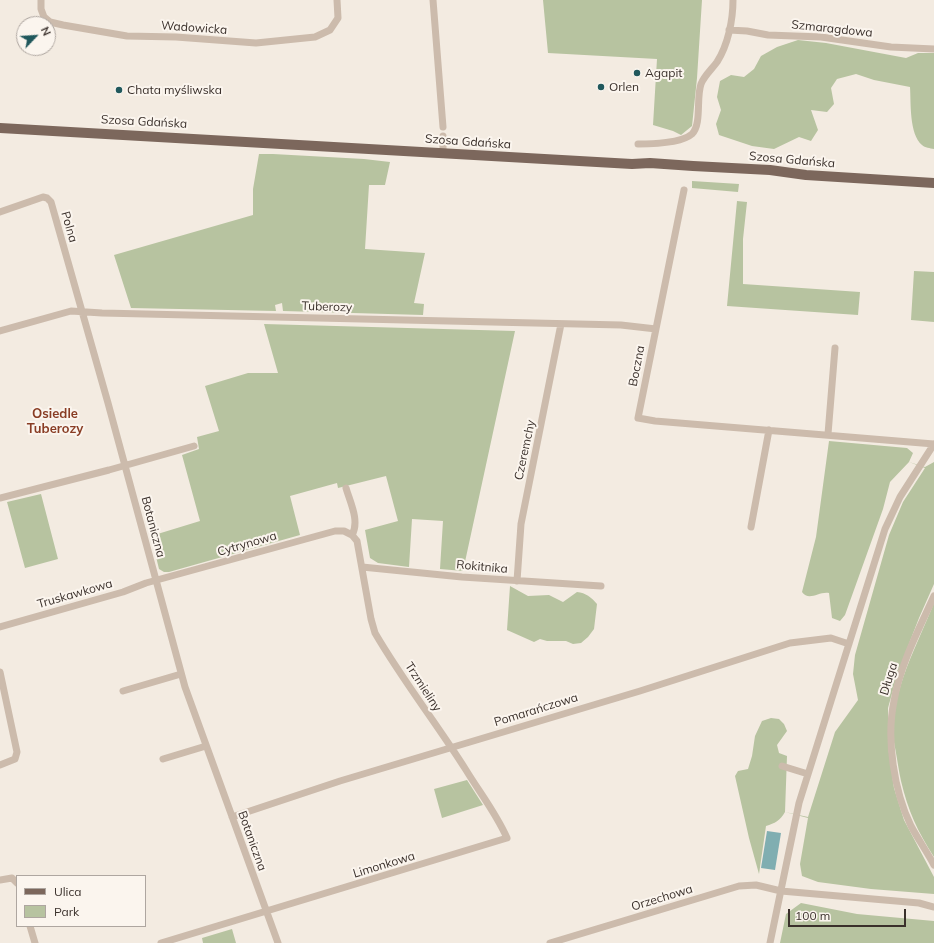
<!DOCTYPE html>
<html>
<head>
<meta charset="utf-8">
<style>
  body { margin:0 }
  #map { position:relative; width:934px; height:943px; overflow:hidden; background:#f3ebe1; font-family:Mulish,sans-serif }
  canvas { display:block }
  .legend { position:absolute; left:16px; top:875px; width:130px; height:52px; box-sizing:border-box; background:#fbf5ee; border:1px solid #aea6a0; margin:0; padding:5px 7px; list-style:none; font-size:12px; color:#3a302b }
  .legend li { display:flex; align-items:center; gap:8px; height:20px }
  .legend b { width:20px; border:1px solid #aea6a0 }
  .north { position:absolute; left:16px; top:16px; width:40px; height:40px; box-sizing:border-box; background:#fbf5ee; border:1px solid #aea6a0; border-radius:50%; rotate:65deg; font-size:11px; font-weight:700; line-height:16px; text-align:center; color:#3a302b }
  .north::after { content:''; display:block; margin:auto; width:14px; height:18px; background:#20585c; clip-path:polygon(50% 0,100% 100%,50% 72%,0 100%) }
  .scale { position:absolute; left:788px; top:909px; width:118px; height:18px; box-sizing:border-box; border:2px solid #3a302b; border-top:0; padding-left:5px; font-size:12px; line-height:14px; white-space:nowrap; color:#3a302b; -webkit-text-stroke:3px #fbf5ee; paint-order:stroke }
</style>
</head>
<body>
<div id="map">
<canvas width="934" height="943"></canvas>
<ul class="legend">
<li><b style="height:5px;background:#7c675c"></b>Ulica</li>
<li><b style="height:11px;background:#b7c3a0"></b>Park</li>
</ul>
<div class="north">N</div>
<div class="scale">100 m</div>
</div>
<script>
const ctx = document.querySelector('canvas').getContext('2d');
ctx.lineJoin = 'round';
function paint(path, color) {
  ctx.fillStyle = color;
  ctx.fill(path, 'evenodd');
}
function strokePath(path, color, width, dash) {
  ctx.strokeStyle = color;
  ctx.lineWidth = width;
  ctx.lineCap = dash ? 'butt' : 'round';
  ctx.setLineDash(dash || []);
  ctx.stroke(path);
}
function write(font, color, halo, rows, align = 'center') {
  ctx.font = font + ' Mulish,sans-serif';
  ctx.lineWidth = 4;
  ctx.setLineDash([]);
  ctx.textBaseline = 'middle';
  ctx.strokeStyle = halo;
  ctx.fillStyle = color;
  for (const [text, x, y, turn = 0] of rows) {
    ctx.save();
    ctx.translate(x, y);
    ctx.rotate((+turn || 0) * Math.PI / 180);
    ctx.textAlign = isNaN(turn) ? turn : align;
    if (halo) ctx.strokeText(text, 0, 0);
    ctx.fillText(text, 0, 0);
    ctx.restore();
  }
}
paint(new Path2D(`
  M543 0H702L697 78 692 126 681 135 673 131 653 125 657 59 548 53Z
  M798 40 826 43 906 58 918 53H934V149C930 148 925 148 922 145 909 134 911 102 910 87L874 80 856 74 837 79 831 88 834 104 827 112 811 110 818 130 811 141 799 137 774 149 752 146 719 135 716 124 721 110 717 97 720 81 731 75 744 77 754 69 761 56 777 47Z
  M259 154H273L364 159 390 162 385 185H369L365 249 425 253 414 303 424 304 423 315 283 311 282 303 275 305 276 311 131 308 114 255 253 215V189Z
  M692 181 739 184 738 192 692 188Z
  M737 201 747 202 743 239V284L860 292 858 315 727 306Z
  M914 271 934 272V322L911 320Z
  M264 324 515 331 463 571 440 569 443 521 412 519 409 567 378 563 370 558 365 530 398 521 386 476 338 488 337 483 290 496 300 535 169 572H164L159 569 151 536 200 521 182 455 199 449 197 437 219 431 205 386 248 373H278Z
  M829 441 907 448 913 453 909 462 925 467 934 462V584L919 618 898 672 888 708V721C896 709 898 692 903 678 912 652 924 628 934 603V857C918 832 908 811 901 781 897 762 895 739 888 721V746L894 788 904 820 934 877V894L871 889 818 882 802 876 800 864 808 818 785 812C780 821 775 823 766 826L759 874 749 838 735 776 738 771 748 769 752 756 755 736 762 721 771 718 779 719 784 724 787 731 777 745 779 753 787 756 785 812 808 817 835 732 858 700 853 674 855 655 889 535 903 502 925 468 909 462 890 482 883 509 845 615 840 621 832 618 829 593C819 591 809 602 802 592L816 537Z
  M41 494 58 559 25 568 7 502Z
  M510 586 528 596 549 595 563 602 577 592C586 593 591 597 597 604L594 629 588 637 581 643 573 644 566 641H547L540 639 534 642 507 630Z
  M467 780 483 805 442 818 434 789Z
  M801 903 857 914 934 921V943H780L786 914Z
  M232 929 236 943H203L202 938Z`), '#b7c3a0');
paint(new Path2D(`
  M767 831 781 833 775 870 761 868Z`), '#80aeb1');
strokePath(new Path2D(`
  M41 0V9L44 17 50 22 63 25 127 36 176 37 256 43 315 37 330 30 338 18 337 0
  M433 0 443 127
  M729 30 747 31 768 35 821 37 891 47 934 49
  M443 136V153
  M638 144C651 144 682 143 692 134 702 124 696 98 701 84 704 76 712 69 717 62 728 45 733 20 733 0
  M684 190 638 418 655 421 934 444
  M0 212 43 197 47 198 51 202 108 403 185 687 278 943
  M0 331 71 311 102 313 621 325 656 329
  M828 434 835 348
  M346 488C350 502 360 521 352 535
  M0 498 109 470 194 446
  M751 527 769 430
  M362 567 462 577 601 586
  M517 581 521 524 561 324
  M934 596C919 629 900 665 894 701 886 739 894 791 911 826 918 839 927 852 934 865
  M0 627 123 592 146 583 335 531H344L352 535 357 541 371 619 375 633C403 681 437 724 466 770 480 793 496 813 507 838L161 943
  M0 672 17 752 15 759 0 765
  M123 691 181 674
  M163 759 206 746
  M782 766 808 774
  M232 817 340 781 640 691 790 643 831 638 849 644
  M0 880 12 878 17 883
  M30 926 35 943
  M550 943 739 886 756 885 781 891 919 903 934 907
  M770 943 799 803 885 529 900 497 934 444`), '#ccbbac', 7);
strokePath(new Path2D(`
  M0 128 632 164 650 163 693 166 770 170 806 175 934 183`), '#7c675c', 10);
for (const [x, y, r, color] of [
  [637,73,4,"#20585c"],
  [601,87,4,"#20585c"],
  [119,90,4,"#20585c"]
]) {
  const dot = new Path2D();
  dot.arc(x, y, r, 0, 2 * Math.PI);
  ctx.fillStyle = color;
  ctx.fill(dot);
  strokePath(dot, '#fbf5ee', 1.5);
}
write('12px', '#3a302b', '#fbf5ee', [
  ["Wadowicka",194,28,4],
  ["Szmaragdowa",832,29,6],
  ["Szosa Gdańska",144,122,3],
  ["Szosa Gdańska",468,142,4],
  ["Szosa Gdańska",792,160,5],
  ["Polna",69,227,74],
  ["Tuberozy",327,307,2],
  ["Boczna",637,366,-79],
  ["Czeremchy",525,450,-78],
  ["Botaniczna",153,527,75],
  ["Cytrynowa",247,544,-16],
  ["Rokitnika",482,567,5],
  ["Truskawkowa",75,594,-16],
  ["Długa",889,679,-73],
  ["Trzmieliny",423,687,57],
  ["Pomarańczowa",536,710,-17],
  ["Botaniczna",252,841,70],
  ["Limonkowa",384,865,-17],
  ["Orzechowa",662,898,-17]
]);
write('12px', '#3a302b', '#fbf5ee', [
  ["Agapit",645,73],
  ["Orlen",609,87],
  ["Chata myśliwska",127,90]
], 'left');
write('bold 13px', '#893d24', '#fbf5ee', [
  ["Osiedle",55,414],
  ["Tuberozy",55,429]
]);
</script>
</body>
</html>
